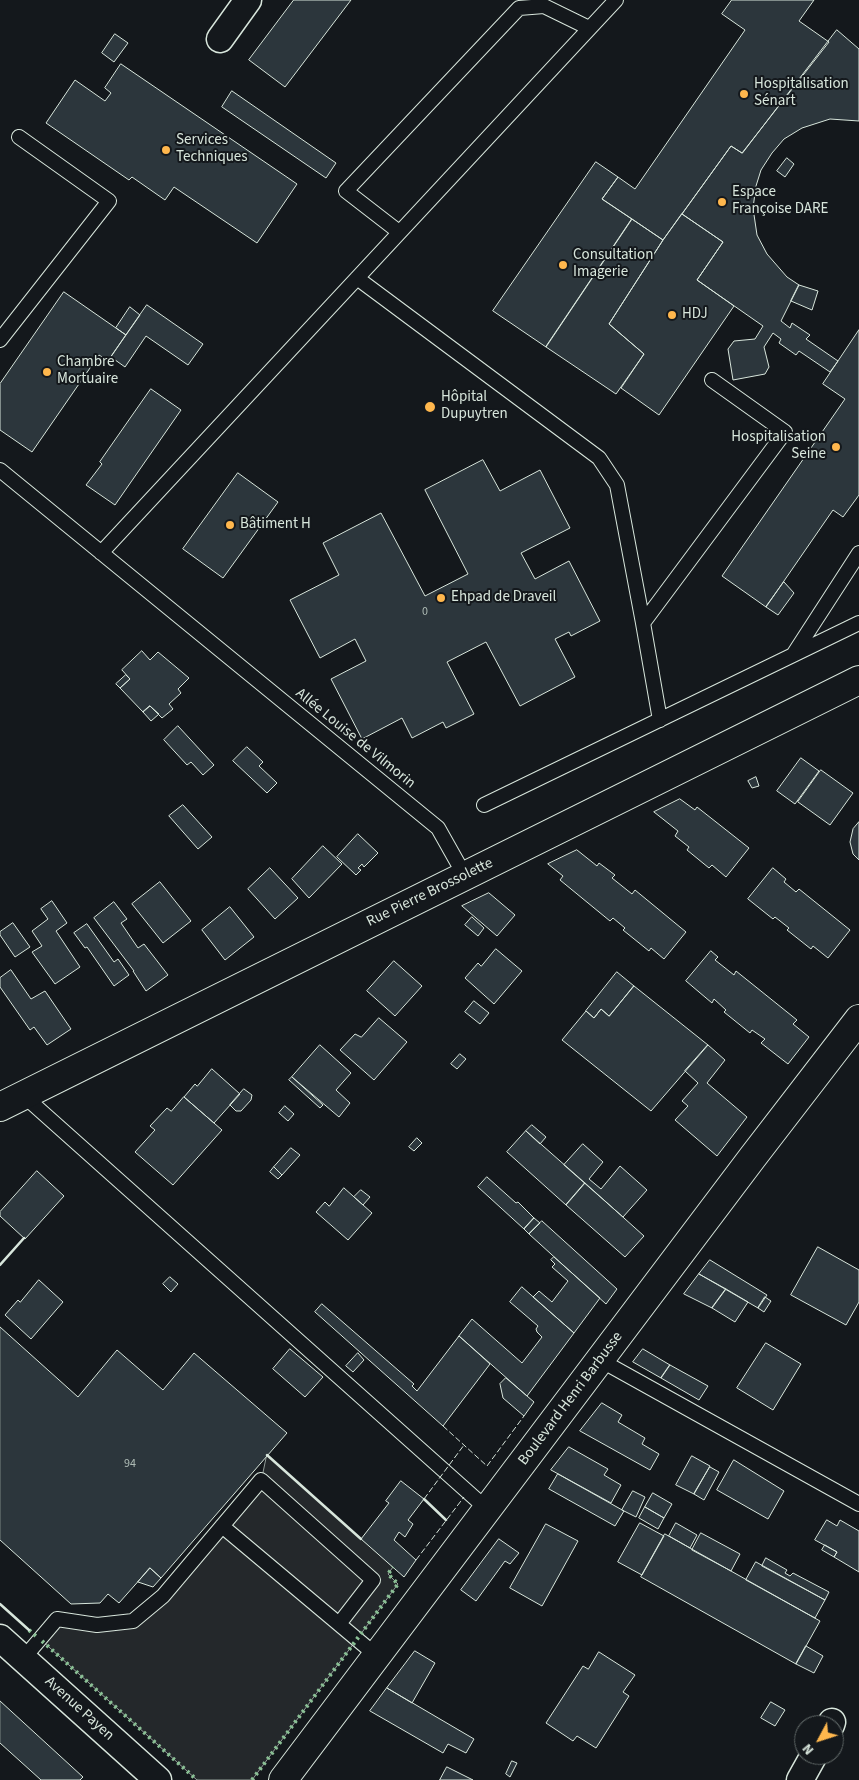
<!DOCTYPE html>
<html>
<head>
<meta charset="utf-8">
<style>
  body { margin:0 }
  #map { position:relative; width:859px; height:1780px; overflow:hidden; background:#14181c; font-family:"Source Sans 3",sans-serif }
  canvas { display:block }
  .north { position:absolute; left:794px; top:1715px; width:50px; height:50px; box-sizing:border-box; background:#14181c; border:1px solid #626a69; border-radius:50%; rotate:230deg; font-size:14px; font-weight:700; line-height:20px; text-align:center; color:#d8e6dc }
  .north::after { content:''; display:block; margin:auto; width:18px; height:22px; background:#ffb74d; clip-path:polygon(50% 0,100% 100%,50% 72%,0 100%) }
</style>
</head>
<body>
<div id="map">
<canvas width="859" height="1780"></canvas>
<div class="north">N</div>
</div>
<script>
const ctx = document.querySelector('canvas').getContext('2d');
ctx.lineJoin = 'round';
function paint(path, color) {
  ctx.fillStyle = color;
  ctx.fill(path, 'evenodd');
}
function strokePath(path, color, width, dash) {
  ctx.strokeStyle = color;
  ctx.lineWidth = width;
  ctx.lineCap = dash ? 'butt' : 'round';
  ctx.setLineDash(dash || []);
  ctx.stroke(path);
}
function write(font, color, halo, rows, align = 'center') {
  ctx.font = font + ' "Source Sans 3",sans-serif';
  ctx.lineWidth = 4;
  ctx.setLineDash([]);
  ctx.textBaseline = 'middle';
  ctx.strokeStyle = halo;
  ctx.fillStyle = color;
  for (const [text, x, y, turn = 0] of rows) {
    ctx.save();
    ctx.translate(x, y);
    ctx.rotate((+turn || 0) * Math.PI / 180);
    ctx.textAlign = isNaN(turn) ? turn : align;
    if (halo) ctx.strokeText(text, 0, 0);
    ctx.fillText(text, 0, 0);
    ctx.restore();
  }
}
const parking = new Path2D(`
  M267 1455 393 1567 388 1574 398 1584 252 1780H197L40 1639 57 1619 134 1621 261 1481Z`);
paint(parking, '#24282b');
strokePath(parking, '#939e99', 1);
const building = new Path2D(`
  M294 0H351L285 87 249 60Z
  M732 0H814L799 21 829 42 742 153 731 146 663 240 602 199 618 177 635 189 745 30 722 14Z
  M837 30 859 49V121L830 119 802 128 784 139 772 153 761 170 756 186 753 208 757 235 767 254 787 277 799 285 781 321 790 328 792 323 810 335 806 339 838 361 830 372 799 351 796 355 779 343 781 339 773 333 764 347 769 367 765 374 733 380 728 349 734 341 755 339 763 326 697 280 723 242 682 214 731 146 742 153Z
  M115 34 128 43 114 62 102 53Z
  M121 64 297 184 257 243 174 187 165 200 132 177 129 180 46 123 75 80 105 101 111 93 105 88Z
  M232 91 336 163 326 178 222 107Z
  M787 158 794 164 785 177 777 171Z
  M596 162 618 177 602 199 632 219 546 347 493 311Z
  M682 214 723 242 697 280 734 306 659 415 621 388 644 354 609 324 663 240Z
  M632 219 663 240 609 324 644 354 616 394 546 347Z
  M799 285 818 291 812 310 791 301Z
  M64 292 126 335 108 361 99 355 32 452 0 430V384Z
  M147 305 203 344 188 365 146 336 125 367 111 357Z
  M130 307 140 315 126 335 116 328Z
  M859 330V495L843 517 833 510 766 607 722 576 845 399 823 384Z
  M151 389 181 410 115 505 86 485 102 464 100 462Z
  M483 460 500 491 540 470 570 528 521 553 535 579 569 561 600 621 571 636 569 632 555 639 575 677 520 706 486 642 447 662 474 714 446 728 443 722 412 738 402 718 362 739 331 679 366 661 355 639 320 658 290 600 339 575 323 543 381 513 425 596 468 574 425 490Z
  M238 473 278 502 223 578 183 549Z
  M784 582 794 593 778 615 766 607Z
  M142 651 150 660 158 652 189 678 178 689 181 693 169 704 173 709 162 718 150 706 143 712 120 688 130 679 122 670Z
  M126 675 130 679 120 688 116 684Z
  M150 706 159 714 151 721 143 712Z
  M178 726 214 765 203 775 191 762 187 765 164 740Z
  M247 747 263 762 259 766 277 783 267 793 233 761Z
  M801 758 819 771 795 804 777 791Z
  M821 770 853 793 830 825 798 802Z
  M756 777 759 786 752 788 748 781Z
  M680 799 695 810 697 807 749 848 726 877 712 865 709 868 687 850 689 847 675 836 678 831 654 812Z
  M183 805 212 837 198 849 169 816Z
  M859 822V860L853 854 850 842 853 829Z
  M358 834 378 853 364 867 362 864 358 868 361 870 356 875 337 857Z
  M323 846 342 864 309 898 292 879Z
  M577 850 597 866 599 863 615 875 612 878 632 894 635 890 686 932 664 959 651 948 649 951 623 930 625 928 613 918 610 921 560 880 563 876 548 864Z
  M270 868 298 898 275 919 248 889Z
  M773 868 786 879 784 882 796 892 799 889 850 930 828 958 813 946 811 949 787 930 789 928 775 917 773 919 748 899Z
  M160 882 191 921 163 943 132 904Z
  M489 893 515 915 497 936 462 906Z
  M52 901 67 923 56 931 80 967 55 984 32 952 42 946 32 931 48 919 41 909Z
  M114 902 127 919 121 923 138 948 144 944 168 975 146 991 133 971H134L94 918Z
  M230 907 254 937 225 960 202 930Z
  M472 917 484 928 478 936 465 925Z
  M13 923 30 947 15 957 0 935V932Z
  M87 924 114 962 118 959 129 975 114 986 87 947 85 948 74 933Z
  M496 949 522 971 494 1004 465 978 478 963 481 966Z
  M711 951 718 957 715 960 734 975 736 971 797 1020 793 1024 809 1037 788 1064 761 1043 765 1039 752 1030 750 1033 724 1012 726 1010 714 999 712 1003 686 981Z
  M394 961 422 986 395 1016 367 991Z
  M11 970 31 999 45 991 71 1029 47 1045 34 1027 30 1030 0 987V978Z
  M617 972 634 986 609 1016 601 1009 594 1018 586 1011Z
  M634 986 708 1045 651 1111 562 1040 586 1011 594 1018 601 1009 609 1016Z
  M474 1001 489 1013 480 1024 465 1012Z
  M379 1018 407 1042 374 1080 340 1050 355 1034 361 1037Z
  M320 1045 351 1073 336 1090 350 1103 339 1117 292 1077Z
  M708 1045 725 1060 707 1083 747 1117 717 1156 675 1120 688 1106 682 1101 698 1083 685 1071Z
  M460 1054 466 1059 457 1069 451 1064Z
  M212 1069 240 1094 214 1123 184 1097 195 1084 197 1086Z
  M292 1077 323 1105 320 1108 289 1080Z
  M244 1089 252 1095 251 1100 241 1111H236L230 1105Z
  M184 1097 222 1130 173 1185 135 1152 155 1130 150 1126 167 1108 171 1111Z
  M285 1106 294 1114 288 1121 279 1113Z
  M532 1125 546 1137 540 1144 526 1131Z
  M526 1131 585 1183 566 1205 507 1152Z
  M417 1138 422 1143 414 1151 409 1147Z
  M583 1144 603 1162 589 1179 601 1189 620 1166 647 1190 623 1217 564 1165Z
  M291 1148 300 1155 282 1175 274 1167Z
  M274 1167 282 1175 278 1179 270 1172Z
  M37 1171 64 1196 25 1239 0 1216V1212Z
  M487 1177 516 1203 518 1202 534 1218 524 1229 478 1187Z
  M585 1183 644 1236 625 1257 566 1205Z
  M344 1188 372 1213 348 1240 316 1212 325 1202 329 1206Z
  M361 1190 370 1197 363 1205 354 1197Z
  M534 1218 540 1223 529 1234 524 1229Z
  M542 1221 617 1289 606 1304 529 1234Z
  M818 1247 859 1270V1302L846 1325 791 1295Z
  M554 1257 600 1298 574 1333 533 1297 539 1291 552 1302 568 1281 552 1267 555 1264 551 1260Z
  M710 1260 767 1295 758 1308 699 1274Z
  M699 1274 726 1289 712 1308 684 1294Z
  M170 1277 178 1284 171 1292 163 1284Z
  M39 1280 63 1302 31 1339 5 1315 18 1300 20 1302Z
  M522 1287 574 1333 527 1396 459 1336 458 1337 472 1319 522 1363 542 1337 537 1332 536 1329 538 1326 510 1302Z
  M726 1289 748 1302 735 1322 712 1308Z
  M765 1297 771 1301 764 1312 758 1308Z
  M322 1304 414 1384 412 1386 417 1391 459 1336 490 1364 443 1426 315 1312Z
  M0 1327 78 1397 117 1350 163 1390 194 1353 287 1433 161 1578 150 1568 119 1603 108 1594 100 1603 71 1604 0 1540Z
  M766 1343 801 1364 773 1410 737 1388Z
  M290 1349 323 1377 305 1397 273 1369Z
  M643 1349 670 1365 661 1378 633 1362Z
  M358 1353 364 1360 353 1372 346 1366Z
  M670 1365 708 1386 699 1400 661 1378Z
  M506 1378 534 1402 524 1416 503 1398 500 1384Z
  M602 1403 622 1415 618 1422 645 1438 642 1444 659 1454 650 1470 580 1431Z
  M569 1447 608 1469 604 1475 621 1485 611 1503 551 1470Z
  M692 1456 710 1466 694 1494 676 1485Z
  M734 1460 784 1491 768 1519 717 1490Z
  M710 1467 719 1472 704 1500 694 1494Z
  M558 1474 624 1511 615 1526 549 1489Z
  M401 1481 424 1499 408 1520 413 1524 405 1537 399 1532 394 1540 416 1560 404 1577 361 1539 389 1503 386 1501Z
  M633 1491 645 1497 636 1517 622 1510Z
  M653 1493 672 1504 664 1518 645 1507Z
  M645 1507 664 1518 658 1529 639 1518Z
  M827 1520 837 1526 840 1520 859 1531V1572L834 1557 837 1552 815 1540Z
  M640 1523 664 1536 642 1575 618 1562Z
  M676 1523 697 1535 690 1548 669 1536Z
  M546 1524 578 1541 542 1606 510 1588Z
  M701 1533 740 1554 731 1571 692 1550Z
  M665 1534 820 1621 796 1664 641 1577Z
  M499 1539 519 1553 510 1564 505 1561 476 1601 461 1590Z
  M825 1545 837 1552 834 1557 822 1550Z
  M766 1558 787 1570 785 1573 790 1576 793 1573 829 1592 825 1600 762 1566Z
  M756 1562 825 1600 815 1618 746 1580Z
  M150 1568 161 1578 153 1587 138 1582Z
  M806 1646 823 1656 814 1673 796 1664Z
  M415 1651 435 1663 412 1703 387 1688Z
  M599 1652 635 1675 623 1692 629 1696 596 1748 577 1736 573 1741 546 1723 583 1666 588 1669Z
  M387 1688 474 1739 466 1753 448 1744 443 1753 370 1711Z
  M0 1701 83 1777 80 1780H41L0 1743Z
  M771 1702 785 1710 775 1726 761 1718Z
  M512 1761 517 1763 510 1777 506 1774Z
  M447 1767 473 1780H440Z`);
paint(building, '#2c363c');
strokePath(building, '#d8e6dc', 1);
const lane = new Path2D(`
  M399 232 346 191 519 8 544 6 589 28
  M357 278 599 458 617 485 643 623
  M0 340 109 201 19 137
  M0 470 438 828 465 876
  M101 553 616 0
  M793 655 859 553
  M660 720 643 623 785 432 712 380
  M484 805 859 623
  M23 1095 487 1509
  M600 1360 859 1504
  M222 1526 377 1656
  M23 1659 57 1619 97 1625 133 1621 163 1596 261 1480 373 1580 339 1624`);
const street = new Path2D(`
  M220 39 248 0
  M0 1638 158 1780
  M831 1725 832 1722
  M800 1780 814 1755`);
const secondary = new Path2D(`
  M0 1107 859 680`);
const primary = new Path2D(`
  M283 1780 752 1158 859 1019`);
strokePath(lane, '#d8e6dc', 16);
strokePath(street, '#d8e6dc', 29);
strokePath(secondary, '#d8e6dc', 30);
strokePath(primary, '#d8e6dc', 30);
strokePath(lane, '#14181c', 14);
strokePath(street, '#14181c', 26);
strokePath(secondary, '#14181c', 28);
strokePath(primary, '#14181c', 28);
strokePath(new Path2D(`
  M29 1630 37 1637
  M42 1641 197 1780
  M252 1780 398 1584 388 1574 393 1567`), '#8ac095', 4, [2.5, 4]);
strokePath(new Path2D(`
  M443 1426 487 1466 524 1416
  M424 1499 464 1445
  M416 1560 464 1497`), '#d8e6dc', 1, [6, 2.5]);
strokePath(new Path2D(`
  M0 1265 24 1238
  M267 1455 361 1539
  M424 1499 446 1520
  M0 1604 29 1630`), '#d8e6dc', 2.5);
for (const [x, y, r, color] of [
  [744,94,5,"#ffb74d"],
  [166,150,5,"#ffb74d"],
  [722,202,5,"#ffb74d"],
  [563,265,5,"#ffb74d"],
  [672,315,5,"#ffb74d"],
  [47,372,5,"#ffb74d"],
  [430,407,6,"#ffb74d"],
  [836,447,5,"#ffb74d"],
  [230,525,5,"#ffb74d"],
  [441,598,5,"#ffb74d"]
]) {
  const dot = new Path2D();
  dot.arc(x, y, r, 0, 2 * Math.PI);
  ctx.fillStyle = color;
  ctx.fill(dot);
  strokePath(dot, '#14181c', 2);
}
write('12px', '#adbab4', null, [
  ["0",425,612],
  ["94",130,1464]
]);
write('15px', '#d8e6dc', '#14181c', [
  ["Hospitalisation",754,85],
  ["Sénart",754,102],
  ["Services",176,141],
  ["Techniques",176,158],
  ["Espace",732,193],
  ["Françoise DARE",732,210],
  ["Consultation",573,256],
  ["Imagerie",573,273],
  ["HDJ",682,315],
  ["Chambre",57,363],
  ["Mortuaire",57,380],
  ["Hôpital",441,398],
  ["Dupuytren",441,415],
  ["Hospitalisation",826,438,"right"],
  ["Seine",826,455,"right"],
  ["Bâtiment H",240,525],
  ["Ehpad de Draveil",451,598]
], 'left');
write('15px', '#d8e6dc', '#14181c', [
  ["Allée Louise de Vilmorin",355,739,39],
  ["Rue Pierre Brossolette",430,893,-26],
  ["Boulevard Henri Barbusse",571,1399,-53],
  ["Avenue Payen",79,1709,42]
]);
</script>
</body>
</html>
